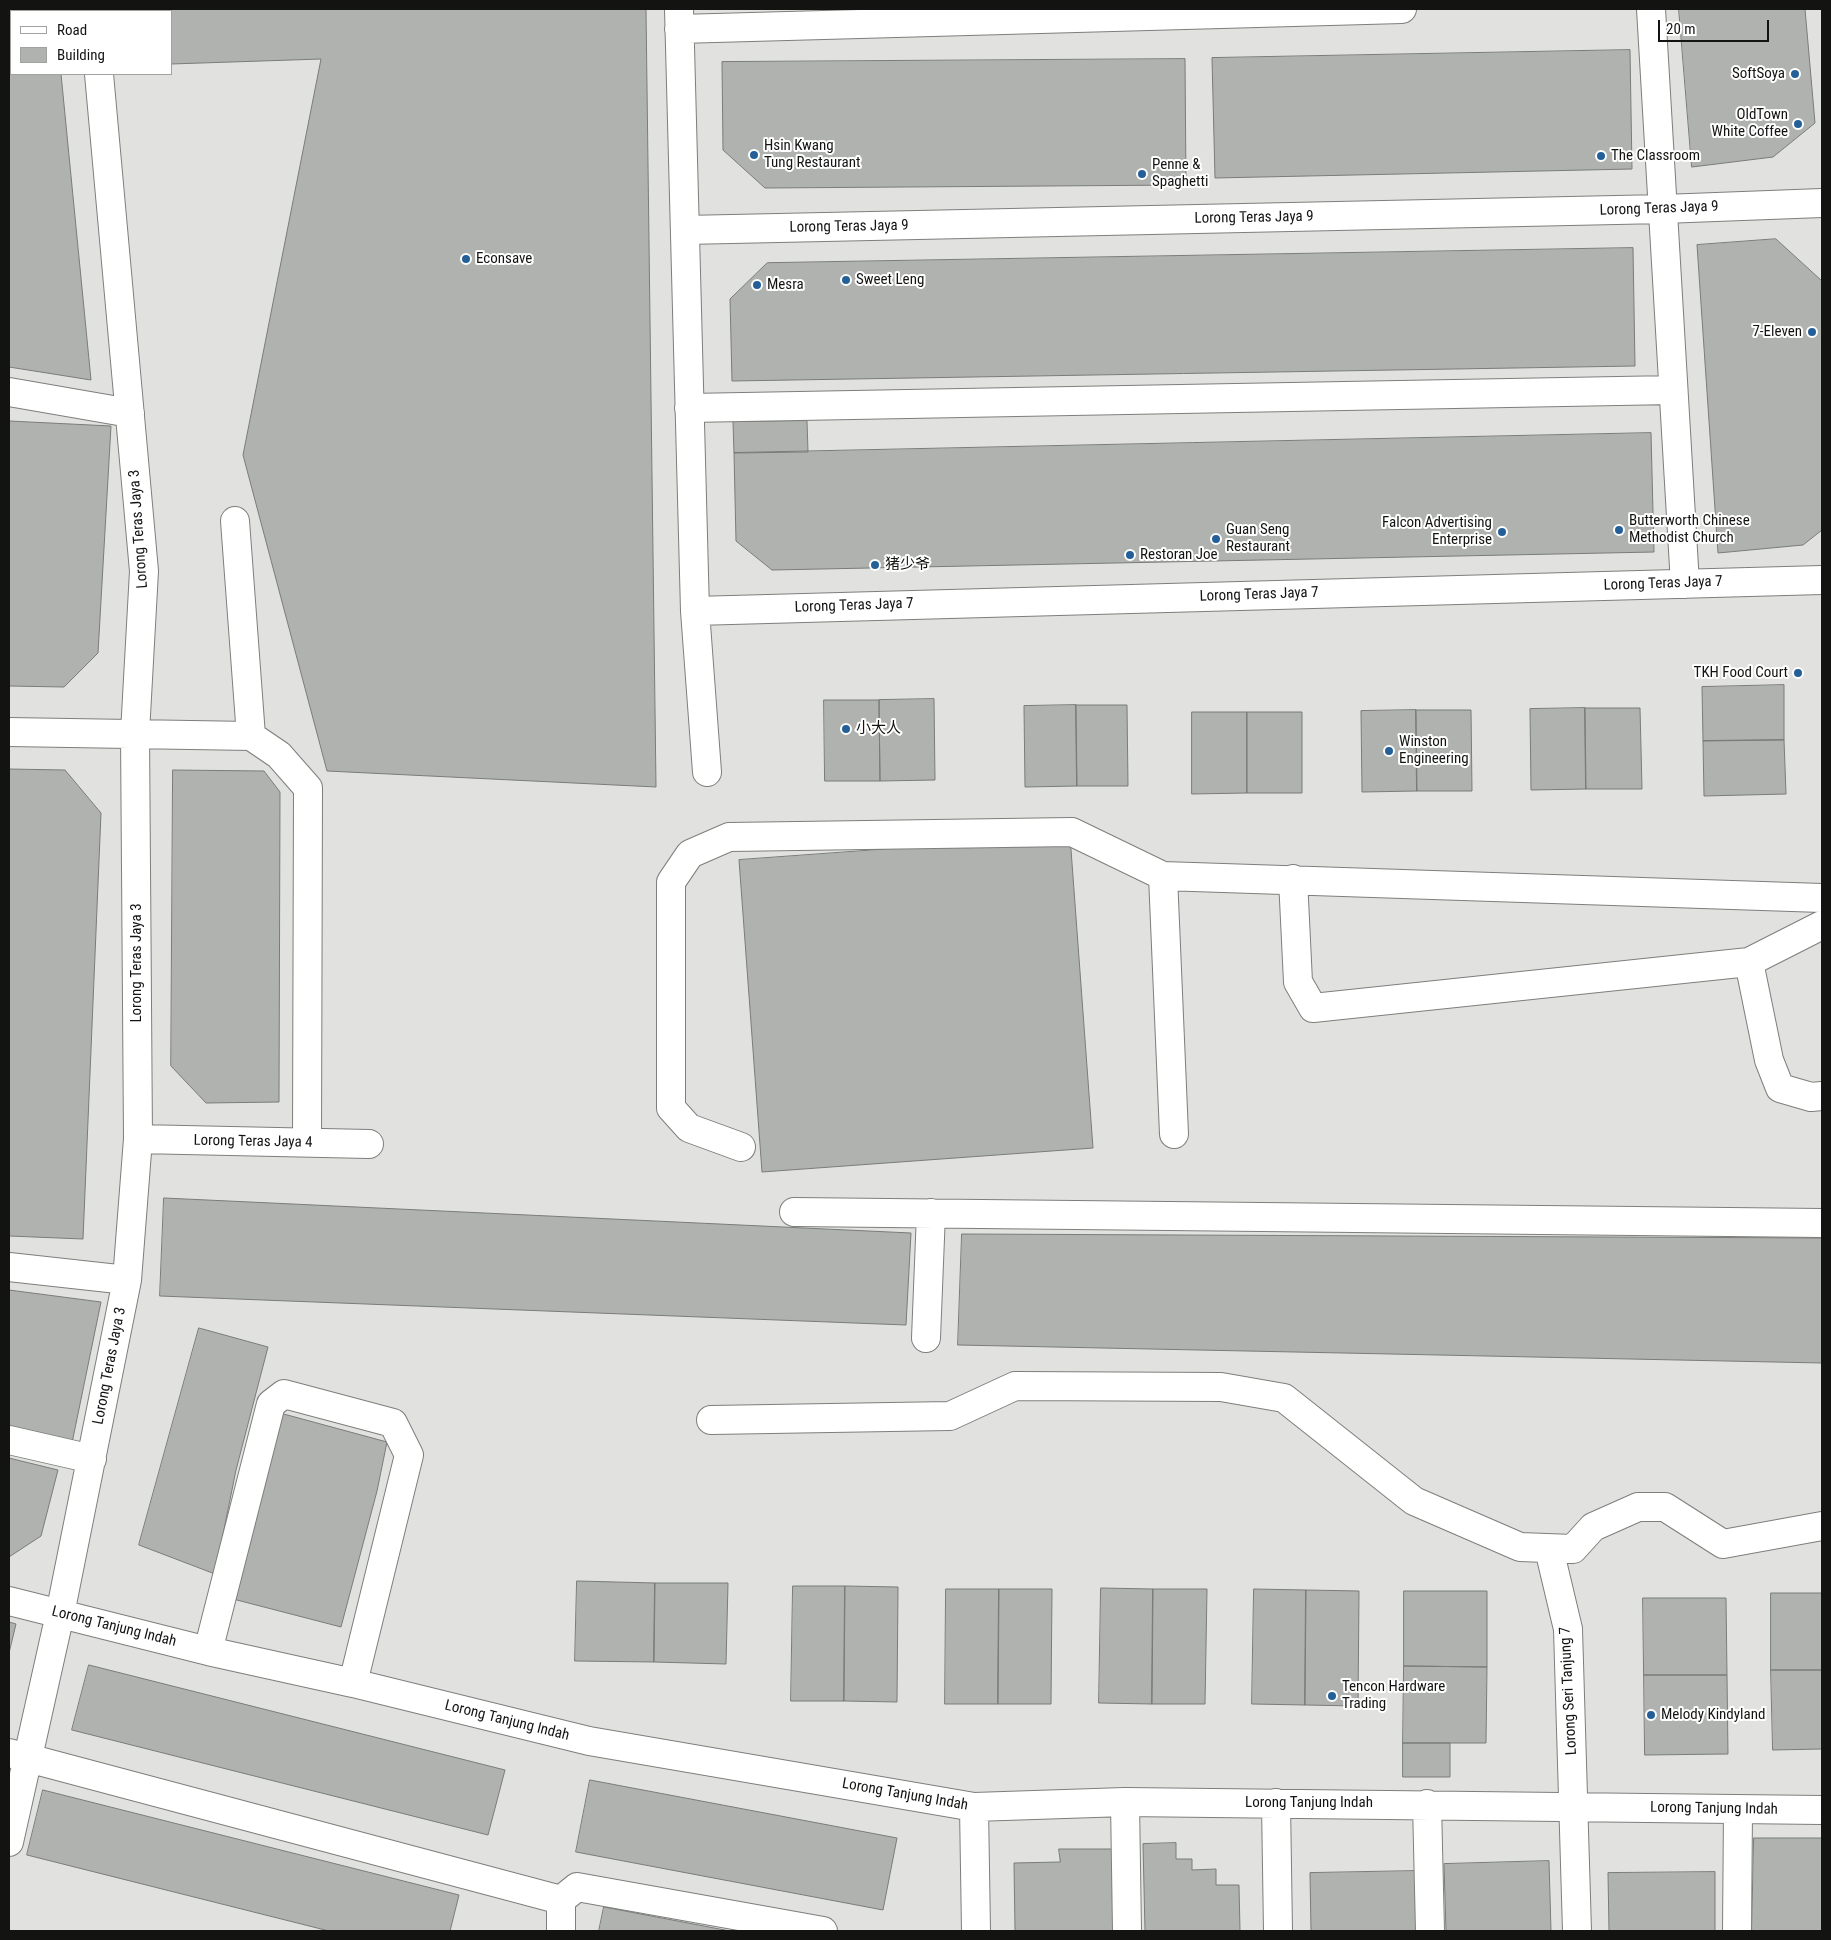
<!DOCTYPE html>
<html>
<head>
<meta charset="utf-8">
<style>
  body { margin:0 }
  #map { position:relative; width:1831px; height:1940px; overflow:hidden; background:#e1e2df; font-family:"Roboto Condensed",sans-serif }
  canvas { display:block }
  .frame { position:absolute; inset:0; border:10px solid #131312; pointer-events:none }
  .legend { position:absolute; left:10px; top:10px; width:162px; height:65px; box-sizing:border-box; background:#fff; border:1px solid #a1a1a0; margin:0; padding:6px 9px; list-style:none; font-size:15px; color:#131312 }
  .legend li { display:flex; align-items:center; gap:10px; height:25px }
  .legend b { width:25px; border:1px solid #a1a1a0 }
  .scale { position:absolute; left:1658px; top:20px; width:111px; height:22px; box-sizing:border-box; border:2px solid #131312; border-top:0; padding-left:6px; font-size:15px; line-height:18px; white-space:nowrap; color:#131312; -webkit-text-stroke:4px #fff; paint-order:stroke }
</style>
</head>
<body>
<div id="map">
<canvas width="1831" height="1940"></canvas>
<div class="frame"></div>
<ul class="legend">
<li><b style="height:6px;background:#fff"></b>Road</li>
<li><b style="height:14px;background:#afb2af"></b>Building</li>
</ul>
<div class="scale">20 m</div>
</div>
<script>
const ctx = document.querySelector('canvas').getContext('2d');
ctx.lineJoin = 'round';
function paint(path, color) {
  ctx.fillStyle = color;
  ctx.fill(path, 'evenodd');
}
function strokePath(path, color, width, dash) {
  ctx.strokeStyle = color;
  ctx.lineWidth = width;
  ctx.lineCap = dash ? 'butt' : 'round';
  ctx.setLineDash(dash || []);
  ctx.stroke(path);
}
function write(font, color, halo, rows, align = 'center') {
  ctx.font = font + ' "Roboto Condensed","Noto Sans SC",sans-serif';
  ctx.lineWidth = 4;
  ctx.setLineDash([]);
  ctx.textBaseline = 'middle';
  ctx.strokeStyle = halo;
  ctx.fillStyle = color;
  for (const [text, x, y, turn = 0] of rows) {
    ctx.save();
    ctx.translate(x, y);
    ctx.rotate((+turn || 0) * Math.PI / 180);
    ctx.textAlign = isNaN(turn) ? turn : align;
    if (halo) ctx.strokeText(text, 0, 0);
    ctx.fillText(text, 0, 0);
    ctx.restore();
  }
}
const building = new Path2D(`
  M9 9H55V11H11V74H61L91 380 9 367Z
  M139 9H646L656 787 327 771 243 455 321 59 171 64V11H140Z
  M1679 9H1805L1815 123 1773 157 1692 167Z
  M1630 50 1632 169 1215 178 1212 58Z
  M1185 59 1186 185 765 188 723 150 722 62Z
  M1776 239 1822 281V530L1803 545 1718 553 1697 245Z
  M1633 248 1635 366 732 381 730 299 767 263Z
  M9 421 111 426 98 653 64 687 9 686Z
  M807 421 808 452 734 453 733 422Z
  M1651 433 1654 552 772 570 736 541 734 453Z
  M1784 685V740L1703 741 1702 687Z
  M934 699 935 780 880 781 879 700Z
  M824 700H879L880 781H825Z
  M1076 705H1127L1128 786H1077Z
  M1076 705 1077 786 1025 787 1024 706Z
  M1585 708 1586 789 1531 790 1530 709Z
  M1585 708H1640L1642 789H1586Z
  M1416 710 1417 791 1362 792 1361 711Z
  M1416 710H1471L1472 791H1417Z
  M1192 712H1247V793L1192 794Z
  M1247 712H1302V793H1247Z
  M1784 740 1786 794 1704 796 1703 741Z
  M9 769 65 770 101 813 83 1239 9 1236Z
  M173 770 264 771 280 792 279 1102 206 1103 171 1066Z
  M1070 836 1093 1148 762 1172 739 860Z
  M164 1198 911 1233 906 1325 160 1296Z
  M962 1234 1822 1238V1363L958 1345Z
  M9 1290 101 1302 72 1443 9 1426Z
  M199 1328 268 1347 236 1470 215 1574 139 1545Z
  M280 1413 387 1442 377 1491 341 1627 233 1599Z
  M9 1458 58 1470 41 1536 9 1557Z
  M577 1581 655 1583 654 1662 575 1661Z
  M655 1583H728L726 1664 654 1662Z
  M793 1586H845L844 1701H791Z
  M845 1586 898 1587 897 1702 844 1701Z
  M1101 1588 1153 1589 1152 1704 1099 1703Z
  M946 1589H999L998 1704H945Z
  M999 1589H1052L1051 1704H998Z
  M1153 1589H1207L1205 1704H1152Z
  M1254 1589 1306 1590 1305 1705 1252 1704Z
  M1306 1590 1359 1591 1358 1706 1305 1705Z
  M1404 1591H1487V1667L1404 1666Z
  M1771 1593H1822V1670H1771Z
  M1643 1598H1726L1727 1675H1644Z
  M9 1622 16 1624 9 1653Z
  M89 1665 505 1770 488 1835 72 1730Z
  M1404 1666 1487 1667 1486 1743H1403Z
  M1771 1670H1822V1749L1773 1750Z
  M1644 1675H1727L1728 1754 1645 1755Z
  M1403 1743H1450V1777H1403Z
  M590 1780 897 1838 883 1910 576 1852Z
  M43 1790 459 1895 450 1931H329L27 1855Z
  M1754 1838H1822V1931H1752Z
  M1176 1843V1859H1192V1870L1216 1869V1885H1239L1240 1931H1145L1143 1844Z
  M1059 1849H1114L1116 1931H1015L1014 1863 1060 1862Z
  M1549 1861 1551 1931H1446L1444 1864Z
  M1416 1871 1417 1931H1311L1310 1873Z
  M1715 1872V1931H1609L1608 1873Z
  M604 1907 730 1931H599Z`);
paint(building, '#afb2af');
strokePath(building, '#797c7a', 1);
const minor = new Path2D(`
  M93 9V11
  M679 9 695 611 707 772
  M1651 9 1685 584
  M679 29 1402 9
  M685 230 1663 209 1822 203
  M9 392 130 413
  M689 408 1673 390
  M235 521 251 736
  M695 611 1822 580
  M9 732 251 736 279 755 308 788 307 1142
  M1163 876 1174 1134
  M1293 879 1298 982 1313 1008 1749 962 1822 925
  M1749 962 1769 1060 1780 1088 1811 1097 1822 1096
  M138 1139 369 1144
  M741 1147 689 1128 671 1108V882L690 854 729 837 1072 832 1163 876 1822 898
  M794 1212 1822 1223
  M9 1267 127 1280
  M926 1338 931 1213
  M711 1420 950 1416 1015 1386 1221 1387 1284 1398 1414 1501 1520 1547 1573 1549 1593 1527 1638 1507H1665L1723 1544 1822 1526
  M9 1440 92 1459
  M1549 1549 1568 1629 1577 1931
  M9 1601 208 1651 353 1683 589 1741 974 1807 1125 1802 1822 1810
  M208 1651 271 1404 284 1394 393 1423 409 1455 353 1683
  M9 1753 561 1900
  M1125 1802 1127 1931
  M1276 1803 1278 1931
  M1427 1804 1430 1931
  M974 1807 976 1931
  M9 1842 60 1614 127 1280 138 1139 135 733 144 571 99 74
  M561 1900 577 1887 823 1931
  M561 1900V1931
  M1737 1931 1738 1810`);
strokePath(minor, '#7e7f7c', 30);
strokePath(minor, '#fff', 28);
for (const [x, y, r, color] of [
  [1795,74,5,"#246097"],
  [1798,124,5,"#246097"],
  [754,155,5,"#246097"],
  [1601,156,5,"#246097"],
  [1142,174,5,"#246097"],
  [466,259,5,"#246097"],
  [846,280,5,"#246097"],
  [757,285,5,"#246097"],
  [1812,332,5,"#246097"],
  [1619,530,5,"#246097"],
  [1502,532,5,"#246097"],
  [1216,539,5,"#246097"],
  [1130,555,5,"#246097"],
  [875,565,5,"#246097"],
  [1798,673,5,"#246097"],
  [846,729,5,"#246097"],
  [1389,751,5,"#246097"],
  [1332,1696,5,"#246097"],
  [1651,1715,5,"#246097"]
]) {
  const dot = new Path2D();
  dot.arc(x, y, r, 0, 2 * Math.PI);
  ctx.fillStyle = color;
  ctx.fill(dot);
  strokePath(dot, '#fff', 2);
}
write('15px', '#131312', '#fff', [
  ["SoftSoya",1785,74,"right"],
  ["OldTown",1788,115,"right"],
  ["White Coffee",1788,132,"right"],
  ["Hsin Kwang",764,146],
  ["Tung Restaurant",764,163],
  ["The Classroom",1611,156],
  ["Penne &",1152,165],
  ["Spaghetti",1152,182],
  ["Econsave",476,259],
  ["Sweet Leng",856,280],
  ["Mesra",767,285],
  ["7-Eleven",1802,332,"right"],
  ["Butterworth Chinese",1629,521],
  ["Methodist Church",1629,538],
  ["Falcon Advertising",1492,523,"right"],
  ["Enterprise",1492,540,"right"],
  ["Guan Seng",1226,530],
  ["Restaurant",1226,547],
  ["Restoran Joe",1140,555],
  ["猪少爷",885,565],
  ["TKH Food Court",1788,673,"right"],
  ["小大人",856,729],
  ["Winston",1399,742],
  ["Engineering",1399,759],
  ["Tencon Hardware",1342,1687],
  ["Trading",1342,1704],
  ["Melody Kindyland",1661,1715]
], 'left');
write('15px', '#131312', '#fff', [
  ["Lorong Teras Jaya 9",1659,209,-2],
  ["Lorong Teras Jaya 9",1254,218,-1],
  ["Lorong Teras Jaya 9",849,227,-1],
  ["Lorong Teras Jaya 3",139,529,-94],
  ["Lorong Teras Jaya 7",1663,584,-2],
  ["Lorong Teras Jaya 7",1259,595,-2],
  ["Lorong Teras Jaya 7",854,606,-2],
  ["Lorong Teras Jaya 3",137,963,-90],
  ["Lorong Teras Jaya 4",253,1142,1],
  ["Lorong Teras Jaya 3",110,1366,-79],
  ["Lorong Tanjung Indah",114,1627,14],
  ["Lorong Seri Tanjung 7",1569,1691,-93],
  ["Lorong Tanjung Indah",507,1721,14],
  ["Lorong Tanjung Indah",905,1795,10],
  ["Lorong Tanjung Indah",1309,1803],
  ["Lorong Tanjung Indah",1714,1809,1]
]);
</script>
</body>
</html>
